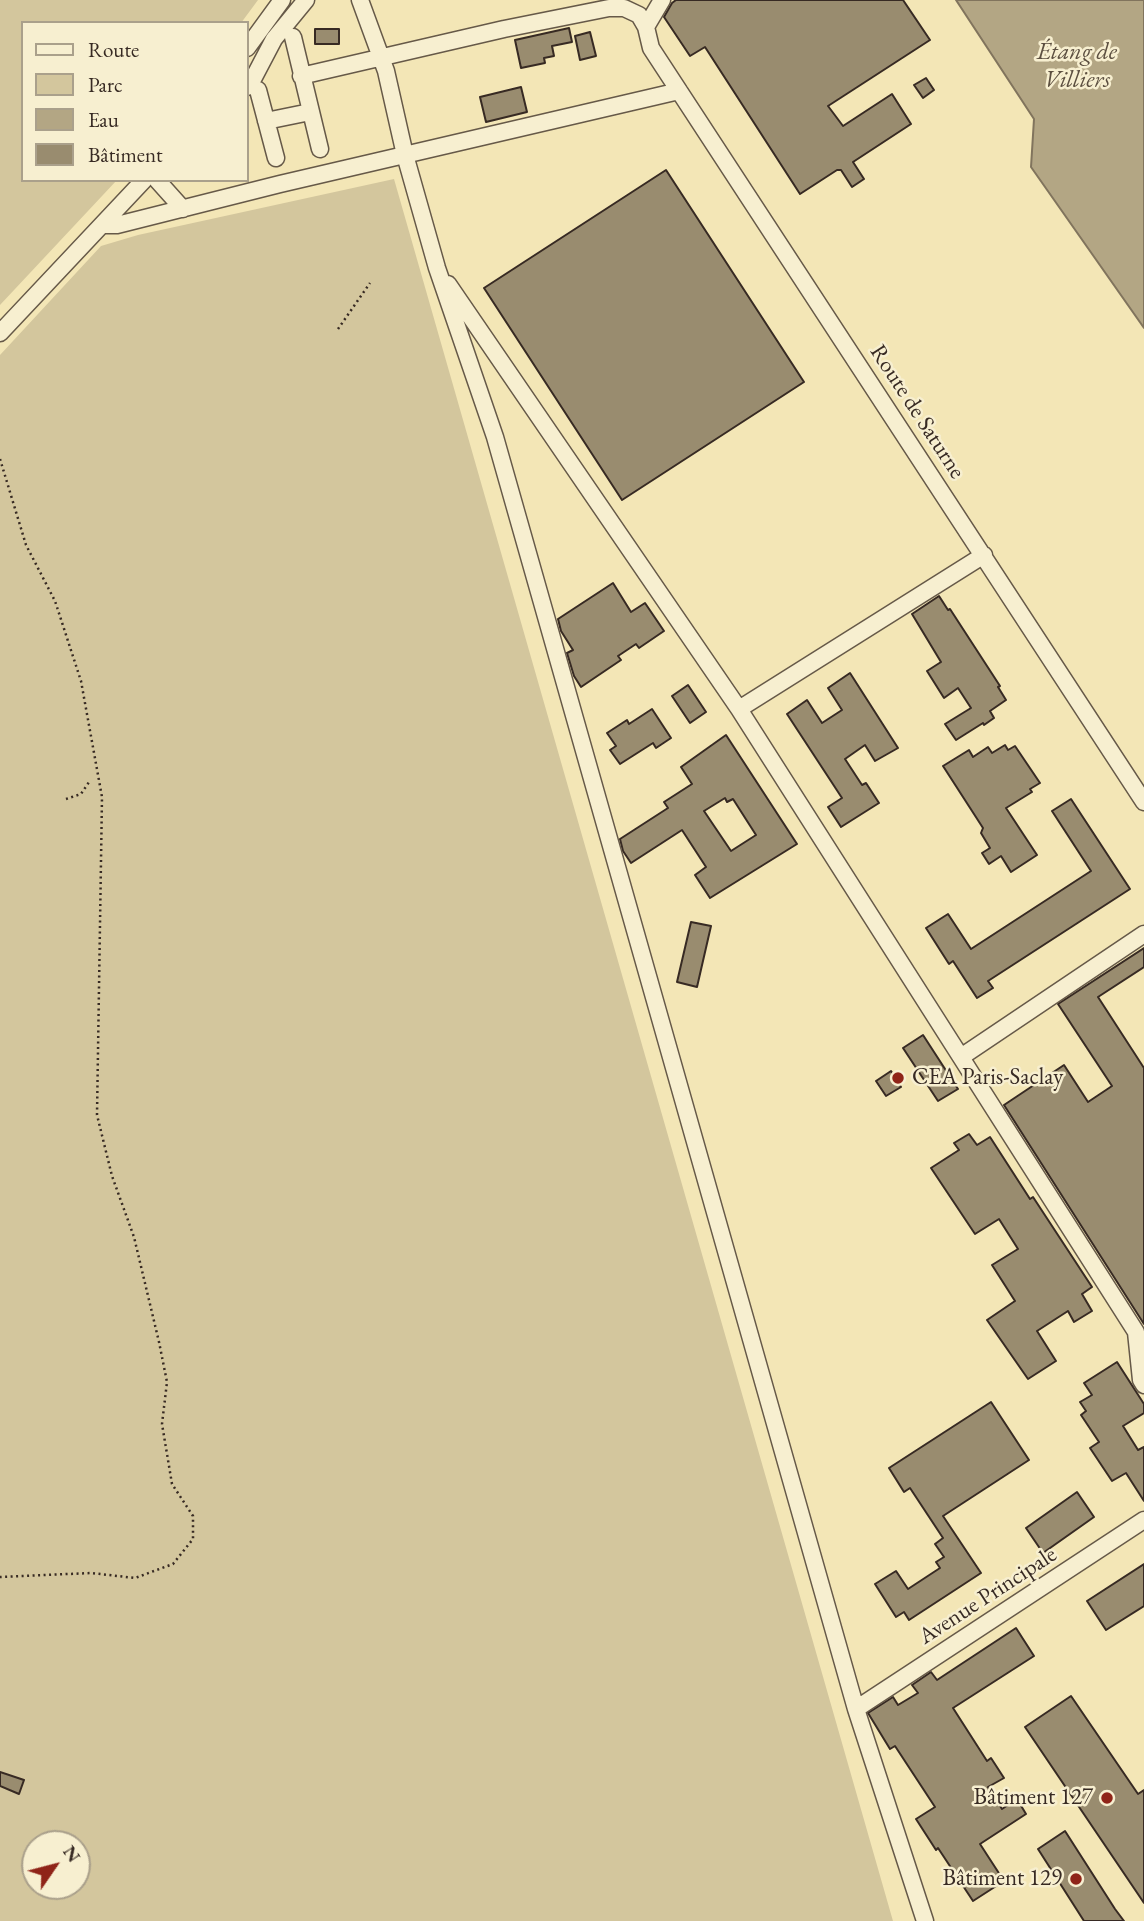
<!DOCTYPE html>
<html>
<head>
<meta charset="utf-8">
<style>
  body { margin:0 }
  #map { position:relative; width:1144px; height:1921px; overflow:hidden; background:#f3e6b6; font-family:"EB Garamond",serif }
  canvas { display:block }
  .legend { position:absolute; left:21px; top:21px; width:228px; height:161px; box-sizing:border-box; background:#f7efd0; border:2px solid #aaa08b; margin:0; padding:9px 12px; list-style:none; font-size:21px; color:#372a23 }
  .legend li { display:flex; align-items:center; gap:14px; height:35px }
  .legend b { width:35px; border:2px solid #aaa08b }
  .north { position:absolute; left:21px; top:1830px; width:70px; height:70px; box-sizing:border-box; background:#f7efd0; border:2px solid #aaa08b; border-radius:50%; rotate:55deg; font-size:19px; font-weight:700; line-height:28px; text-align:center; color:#372a23 }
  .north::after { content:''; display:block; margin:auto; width:24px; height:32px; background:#8f2418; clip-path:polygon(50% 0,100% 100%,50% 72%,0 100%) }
</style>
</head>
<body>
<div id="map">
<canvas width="1144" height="1921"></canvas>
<ul class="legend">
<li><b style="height:9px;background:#f7efd0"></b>Route</li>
<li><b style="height:19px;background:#d3c69d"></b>Parc</li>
<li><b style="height:19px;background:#b3a684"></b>Eau</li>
<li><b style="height:19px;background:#998c6f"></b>Bâtiment</li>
</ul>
<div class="north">N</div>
</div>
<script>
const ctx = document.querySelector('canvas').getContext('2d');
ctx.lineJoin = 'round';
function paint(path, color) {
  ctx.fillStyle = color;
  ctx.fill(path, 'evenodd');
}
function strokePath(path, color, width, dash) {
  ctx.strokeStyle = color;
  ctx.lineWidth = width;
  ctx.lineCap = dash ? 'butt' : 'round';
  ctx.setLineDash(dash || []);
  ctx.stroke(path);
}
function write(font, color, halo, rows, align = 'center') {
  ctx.font = font + ' "EB Garamond",serif';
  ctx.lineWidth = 5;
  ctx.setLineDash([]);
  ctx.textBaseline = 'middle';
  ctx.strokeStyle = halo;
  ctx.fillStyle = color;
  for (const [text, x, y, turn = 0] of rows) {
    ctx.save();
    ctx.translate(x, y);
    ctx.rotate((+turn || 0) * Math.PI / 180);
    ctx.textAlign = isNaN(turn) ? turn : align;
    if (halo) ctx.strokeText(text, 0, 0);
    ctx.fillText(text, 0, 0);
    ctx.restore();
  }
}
paint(new Path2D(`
  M0 0H258L241 23H23V180H117L0 305Z
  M394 179 893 1921H0V355L101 246 138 235ZM35 1844H77V1886H35Z`), '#d3c69d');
const water = new Path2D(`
  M956 0H1144V328L1031 167 1034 119Z`);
paint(water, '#b3a684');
strokePath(water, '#81745d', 2);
const building = new Path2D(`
  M676 0H903L930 40 828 106 843 126 892 94 911 124 853 162 864 179 852 187 841 170H837L800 194 705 47 690 56 664 17 672 3Z
  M569 28 572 42 552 46 554 56 544 58 545 63 521 68 515 40Z
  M315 29H339V44H315Z
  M590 32 596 56 580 60 575 36Z
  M926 78 934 90 923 98 914 85Z
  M521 87 527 112 486 122 480 97Z
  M666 170 804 382 622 500 484 288Z
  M613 583 631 612 645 603 664 631 639 648 636 644 618 656 621 660 581 687 574 676 567 653 573 650 561 631 558 619Z
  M939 596 948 610 950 609 1000 686 998 687 1006 700 990 711 994 718 984 725 983 723 956 740 945 724 971 708 958 688 944 698 927 671 941 662 912 614Z
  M850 673 898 748 875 761 865 745 845 759 862 785 866 783 879 803 841 827 828 807 842 798 787 714 807 700 822 723 842 710 828 688Z
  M688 685 706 712 690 723 672 696Z
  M652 709 671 738 656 748 653 743 620 764 610 750 616 746 607 733 627 720 629 724Z
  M726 735 797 844 710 898 695 875 706 867 682 830 631 863 623 851 620 839 668 808 664 802 692 784 681 767ZM725 798 727 802 733 799 756 835 731 851 704 811Z
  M1005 745 1008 750 1015 746 1040 783 1030 789 1032 792 1006 808 1037 855 1011 872 1001 856 989 864 982 853 990 848 981 833 983 828 943 766 969 750 973 757 988 747 992 753Z
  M1071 799 1130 889 988 981 993 988 977 998 953 961 949 964 926 928 948 914 971 949 1091 871 1052 811Z
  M691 922 711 926 697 987 677 982Z
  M1144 948V967L1098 997 1144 1068V1324L1004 1105 1064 1065 1088 1102 1112 1086 1058 1004Z
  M923 1035 958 1089 938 1101 903 1048Z
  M891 1071 901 1087 886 1096 876 1081Z
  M969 1134 977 1145 990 1137 1030 1199 1033 1197 1092 1287 1082 1294 1092 1311 1074 1322 1068 1311 1037 1331 1056 1361 1028 1379 987 1320 1015 1301 992 1265 1018 1249 999 1219 975 1234 931 1168 959 1150 954 1143Z
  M1117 1362 1144 1404V1413L1123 1426 1138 1450 1144 1447V1501L1126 1473 1112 1481 1090 1448 1099 1442 1081 1415 1086 1411 1080 1402 1092 1395 1084 1383Z
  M991 1402 1029 1460 943 1516 981 1573 909 1620 904 1612 896 1617 875 1584 896 1571 908 1589 940 1568 936 1562 944 1557 935 1544 943 1538 910 1488 904 1492 889 1468Z
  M1077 1492 1094 1517 1043 1553 1026 1528Z
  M1144 1564V1606L1106 1630 1087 1601Z
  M1016 1628 1034 1656 953 1708 987 1761 991 1758 1004 1778 988 1787 1002 1809 1017 1799 1026 1814 980 1844 1004 1881 973 1901 938 1848 936 1850 916 1819 935 1807 895 1746 890 1749 868 1713 893 1697 898 1705 918 1693 912 1685 931 1672 937 1680Z
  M1071 1696 1138 1794 1144 1790V1903L1025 1727Z
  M0 1772 24 1780 19 1794 0 1786Z
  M1065 1831 1115 1909 1124 1921H1084L1038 1849Z`);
paint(building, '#998c6f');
strokePath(building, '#372a23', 2);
const minor = new Path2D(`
  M360 0 386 71 405 155 437 268 495 437 856 1709 925 1921
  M646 27 662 0
  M293 37 320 149
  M247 48 282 0
  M301 76 504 29 609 8H624L639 15 646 27 651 48 1144 802
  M247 87 253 79 274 39 306 0
  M258 90 276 158
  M266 121 310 112
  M157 180 183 209
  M103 225H117L280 184 679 91
  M448 284 739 709 1136 1332 1141 1380 1144 1385
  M0 333 144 180
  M739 709 984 555
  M961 1057 1144 934
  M856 1709 1144 1520`);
strokePath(minor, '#665948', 19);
strokePath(new Path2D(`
  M338 329 370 283
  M0 459 26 545 55 601 81 681 102 797 97 1115 112 1176 134 1237 159 1342 167 1382 162 1424 172 1484 193 1516V1539L173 1564 135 1578 91 1573 0 1577
  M66 799 81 794 89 782`), '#372a23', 2.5, [2, 3.5]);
strokePath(minor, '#f7efd0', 16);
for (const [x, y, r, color] of [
  [898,1078,7,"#8f2418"],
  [1107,1798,7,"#8f2418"],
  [1076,1879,7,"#8f2418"]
]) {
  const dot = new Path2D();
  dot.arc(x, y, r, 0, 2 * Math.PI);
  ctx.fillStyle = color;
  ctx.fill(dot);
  strokePath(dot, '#f7efd0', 2.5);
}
write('23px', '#372a23', '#f7efd0', [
  ["Route de Saturne",917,412,57],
  ["Avenue Principale",988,1596,-33]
]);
write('23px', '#372a23', '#f7efd0', [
  ["CEA Paris-Saclay",912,1078,"left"],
  ["Bâtiment 127",1093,1798],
  ["Bâtiment 129",1062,1879]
], 'right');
write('italic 24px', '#5c4f40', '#f7efd0', [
  ["Étang de",1077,52],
  ["Villiers",1077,80]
]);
</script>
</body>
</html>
